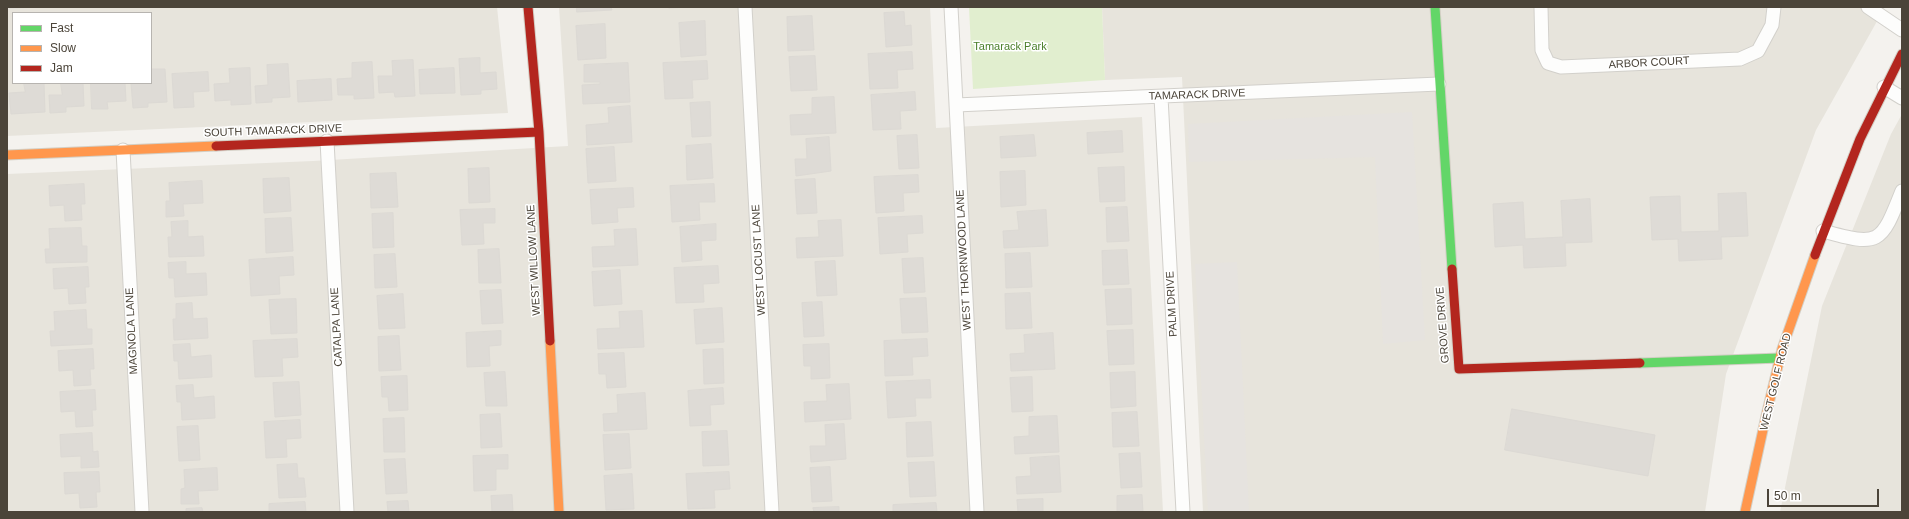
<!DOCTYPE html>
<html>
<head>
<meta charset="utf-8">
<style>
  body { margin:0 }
  #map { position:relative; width:1909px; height:519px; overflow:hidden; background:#f4f2ee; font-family:Helvetica,sans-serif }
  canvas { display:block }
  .frame { position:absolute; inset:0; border:8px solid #4b4439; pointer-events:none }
  .legend { position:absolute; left:12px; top:12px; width:140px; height:72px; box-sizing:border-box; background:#fff; border:1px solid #b7b4b0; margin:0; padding:5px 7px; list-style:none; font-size:12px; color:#4b4439 }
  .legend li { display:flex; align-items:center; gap:8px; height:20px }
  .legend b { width:20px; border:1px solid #b7b4b0 }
  .scale { position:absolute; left:1767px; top:489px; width:112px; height:18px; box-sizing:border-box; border:2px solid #4b4439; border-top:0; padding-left:5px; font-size:12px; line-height:14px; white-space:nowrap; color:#4b4439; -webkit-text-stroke:3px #fff; paint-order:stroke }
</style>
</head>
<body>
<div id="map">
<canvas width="1909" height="519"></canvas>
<div class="frame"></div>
<ul class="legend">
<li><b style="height:5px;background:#63d668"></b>Fast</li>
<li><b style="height:5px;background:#ff974d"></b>Slow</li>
<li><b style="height:5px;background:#b3261e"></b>Jam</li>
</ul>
<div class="scale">50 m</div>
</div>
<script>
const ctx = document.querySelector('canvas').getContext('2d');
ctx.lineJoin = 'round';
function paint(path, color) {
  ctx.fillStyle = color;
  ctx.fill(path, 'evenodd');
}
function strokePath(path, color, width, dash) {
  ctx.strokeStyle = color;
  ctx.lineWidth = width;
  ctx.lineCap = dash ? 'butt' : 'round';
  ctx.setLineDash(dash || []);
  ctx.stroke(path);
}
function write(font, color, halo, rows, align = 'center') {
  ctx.font = font + ' Helvetica,sans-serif';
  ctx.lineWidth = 3;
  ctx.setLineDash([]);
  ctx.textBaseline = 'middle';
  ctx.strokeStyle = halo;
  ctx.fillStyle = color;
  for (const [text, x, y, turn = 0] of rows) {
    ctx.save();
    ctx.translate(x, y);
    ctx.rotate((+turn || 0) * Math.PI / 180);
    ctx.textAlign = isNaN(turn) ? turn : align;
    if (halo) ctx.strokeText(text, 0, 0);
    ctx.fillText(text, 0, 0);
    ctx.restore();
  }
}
paint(new Path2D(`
  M7 7H497L508 113 7 136ZM13 13H151V83H13Z
  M559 7H930L936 128 1142 117 1163 512H7V174L313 161 568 146Z
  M1102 7H1885L1816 130 1726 374 1705 512H1203L1182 77 1105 80Z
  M1902 114V512H1780L1822 306 1891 134Z`), '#e7e4dc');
paint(new Path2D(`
  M969 7H1102L1105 80 973 89Z`), '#e1eecf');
paint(new Path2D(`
  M1412 112 1425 340 1383 344 1375 157 1189 162 1188 124Z
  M1237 262 1249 512H1208L1195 264Z`), '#e6e3df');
const building = new Path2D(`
  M10 7H45L10 8Z
  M577 7H611L612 10 577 12Z
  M669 7H692L669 8Z
  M904 12 905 26 911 25 912 45 886 47 884 13Z
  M812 16 814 50 788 51 787 17Z
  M705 21 706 55 681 57 679 23Z
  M605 24 606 58 578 60 576 26Z
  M912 52 913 69 897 70 898 88 870 89 868 54Z
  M815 56 817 90 791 91 789 57Z
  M480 58V73L496 72 497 89 481 90V94L461 95 459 59Z
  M413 60 415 96 395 97 394 92 379 93 378 76H393L392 61Z
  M707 61 708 79 692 80 693 98 665 99 663 63Z
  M372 62 374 98 354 99V95H338L337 79 352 78V63Z
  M628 63 630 102 583 104 582 85 600 84V82H584V65Z
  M288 64 290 97 272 98V102L256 103 255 86 268 85 267 65Z
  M250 68 251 104 231 105V100L215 101 214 84 230 83 229 69Z
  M454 68 455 93 420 94 419 70Z
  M151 69H165L167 102 148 103V107L133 108 131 83H151Z
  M208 72 209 91 193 92 194 107 174 108 172 74Z
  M331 79 332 100 298 102 297 81Z
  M24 83H44L45 112 11 114 9 93 25 92Z
  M61 83H83L84 106 66 107V112L50 113 49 95H62Z
  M91 83H125L126 101 107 102 108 109H92Z
  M915 92 916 110 900 111 901 129 873 130 871 95Z
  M834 97 836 133 791 135 790 115 812 114V98Z
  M710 102 711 136 692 137 690 103Z
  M630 106 632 142 587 145 586 125 609 123 608 108Z
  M1122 131 1123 152 1088 154 1087 133Z
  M917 135 919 168 899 169 897 136Z
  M1034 135 1036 156 1001 158 1000 137Z
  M829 137 831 171 796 176 795 159H807L806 139Z
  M711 144 713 178 687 180 686 146Z
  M614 147 616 181 588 183 586 149Z
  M1124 167 1125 201 1100 202 1098 168Z
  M489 168 490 202 469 203 468 169Z
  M1025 171 1026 205 1001 207 1000 172Z
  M396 173 398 207 371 208 370 174Z
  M918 175 919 192 903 193 904 211 876 213 874 177Z
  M289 178 291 211 264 213 263 179Z
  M815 179 817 213 797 214 795 180Z
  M202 181 203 203 183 204 184 216 166 217V201H170L169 183Z
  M84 184 85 204H81L82 220 65 221 64 205 50 206 49 186Z
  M714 184 715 202H699L700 220 672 222 670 186Z
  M633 188 634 207 617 208 618 222 592 224 590 190Z
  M1746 193 1748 236 1721 237 1722 259 1679 261 1678 239 1652 240 1650 197 1680 196 1681 232 1719 231 1718 194Z
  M1590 199 1592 242 1565 243 1566 266 1524 268 1523 245 1495 247 1493 204 1523 202 1525 239 1563 237 1561 201Z
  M1127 207 1129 241 1107 242 1106 208Z
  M495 209V223H483L484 244 462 245 460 210Z
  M1046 210 1048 246 1004 248 1003 231 1019 230 1017 212Z
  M393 213 394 247 373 248 372 214Z
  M922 216 923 233 907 234 908 252 880 254 878 218Z
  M291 218 293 251 266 253 265 219Z
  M841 220 843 256 797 258 796 238 819 237 818 221Z
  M188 221V237L203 236 204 256 169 257 168 237H172L171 222Z
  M716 224V240L701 241 702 260 682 262 680 227Z
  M81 228 82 246H87V262L46 263 45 249H50L49 229Z
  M636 229 638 265 593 267 592 247 615 246 614 230Z
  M499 249 501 283H479L478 250Z
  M1127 250 1129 284 1103 285 1102 251Z
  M1030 253 1032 287 1006 288 1005 254Z
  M395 254 397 287 375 288 374 255Z
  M293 257 294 275 279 276 280 294 251 296 249 260Z
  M923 258 925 292 904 293 902 259Z
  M835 261 837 295 817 296 815 262Z
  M186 262V274L206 273 207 295 175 297 174 278H169L168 263Z
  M718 266 719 283 703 284 704 302 676 303 674 268Z
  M88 267 89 287H85L86 303 69 304 68 288 54 289 53 269Z
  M620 270 622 304 594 306 592 272Z
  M1131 289 1132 324 1107 325 1105 290Z
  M501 290 503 323 482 324 480 291Z
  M1030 293 1032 328 1006 329 1005 294Z
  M403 294 405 328 379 329 377 296Z
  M926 298 928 332 902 333 900 299Z
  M296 299 297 333 271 334 269 300Z
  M822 302 824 336 804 337 802 303Z
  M192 303 193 319 207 318 208 338 174 340 173 319H176V304Z
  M722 308 724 342 696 344 694 310Z
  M86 310 87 329H92V344L51 346 50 331H55L54 312Z
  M642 311 644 347 598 349 597 329 620 328 619 312Z
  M1133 330 1134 364 1109 365 1107 331Z
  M501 331V345L489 346 490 366 467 367 466 333Z
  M1053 333 1055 369 1011 371 1010 354 1025 353 1024 335Z
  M399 336 401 370 379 371 378 337Z
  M297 339 298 357 282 358 283 376 255 377 253 341Z
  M927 339 928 356 912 357 913 375 885 376 884 341Z
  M190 344 191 357 211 355 212 377 179 379 178 361H174L173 345Z
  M829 344 830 378 811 379V366H804L803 345Z
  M93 349 94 369H90L91 385 74 386 73 370 59 371 58 351Z
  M723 349 724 383 704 384 703 350Z
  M624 353 626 387 607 388 606 374H599L598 354Z
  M505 372 507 406H486L484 373Z
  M1135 372 1136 406 1111 408 1110 373Z
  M407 376 408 410 389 411 388 397H382L381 377Z
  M1032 377 1033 411 1012 412 1010 378Z
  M930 380 931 398H915L916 416 888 418 886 382Z
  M299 382 301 415 275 417 273 383Z
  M849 384 851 419 805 422 804 402 827 401 826 385Z
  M193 385 194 398 214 396 215 418 182 420 181 402H177L176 386Z
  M723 388 724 404 710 405 711 425 690 426 688 391Z
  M95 390 96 410H92L93 426 76 427 75 411 61 412 60 392Z
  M645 393 647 429 604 431 603 414 618 413 617 395Z
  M1512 409 1655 435 1648 476 1505 450Z
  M1137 412 1139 446 1113 447 1112 413Z
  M500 414 502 447 481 448 480 415Z
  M1057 416 1059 452 1015 454 1014 437 1029 436V417Z
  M404 418 405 452H384L383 419Z
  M300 420 301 438 286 439 287 457 266 458 264 422Z
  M931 422 933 456 907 457 906 423Z
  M844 424 846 459 811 462 810 446H826L825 425Z
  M198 426 200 460 179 461 177 427Z
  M727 431 729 465 703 466 702 432Z
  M92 433 93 452 98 451 99 467 81 468V456L61 457 60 435Z
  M629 434 631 468 605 470 603 435Z
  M1140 453 1142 487 1121 488 1119 454Z
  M508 455V469H496V490L474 491 473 456Z
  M1059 456 1061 492 1017 494 1016 477 1031 476 1030 458Z
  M405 459 407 493 386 494 384 460Z
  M934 462 936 496 910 497 908 463Z
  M297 464 298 478H304L306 497 279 498 277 465Z
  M830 467 832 501 812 502 810 468Z
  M217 468 218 490 198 491 199 504H181V489L185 488 184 470Z
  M99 472 100 492H96L97 507 80 508 79 493 65 494 64 473Z
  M729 472 730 489 714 490 715 508 688 509 686 474Z
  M632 474 634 509 606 510 604 476Z
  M512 495 513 512H492L491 496Z
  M1142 495 1143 512H1117V496Z
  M1043 499V512H1018L1017 500Z
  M408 501 409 512H388L387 502Z
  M305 502 306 512H269V504Z
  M936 503 937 512H893V505Z
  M839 507V512H814L813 508Z
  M202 508 203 512H186V509Z`);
paint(building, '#dedbd6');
strokePath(building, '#dcd9d4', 1);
const street = new Path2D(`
  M745 7 772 512
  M951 7 977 512
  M1541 7 1542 50 1548 63 1561 67 1740 59 1758 51 1772 25 1774 7
  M1868 7 1902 30
  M1884 87 1902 98
  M1161 97 1183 512
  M956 105 1439 84
  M327 141 347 512
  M123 150 142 512
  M1823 231C1880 247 1881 244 1902 191`);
const fast = new Path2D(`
  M1435 7 1452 269
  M1640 363 1780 358`);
const slow = new Path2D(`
  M7 155 216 146
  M550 341 559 512
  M1745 512 1766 416 1782 349 1815 255`);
const jam = new Path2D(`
  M528 7 539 132 550 341
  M216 146 539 132
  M1815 255 1860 139 1902 54
  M1452 269 1459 369 1640 363`);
strokePath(street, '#d2d0cb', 15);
strokePath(fast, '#d3cfc5', 11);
strokePath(slow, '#d3cfc5', 11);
strokePath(jam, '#d3cfc5', 11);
strokePath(street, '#fdfdfc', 13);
strokePath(fast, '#63d668', 9);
strokePath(slow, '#ff974d', 9);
strokePath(jam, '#b3261e', 9);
write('11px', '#4a7f2a', '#fff', [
  ["Tamarack Park",1010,47]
]);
write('11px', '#4b4439', '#fff', [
  ["ARBOR COURT",1649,63,-3],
  ["TAMARACK DRIVE",1197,95,-2],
  ["SOUTH TAMARACK DRIVE",273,131,-2],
  ["WEST WILLOW LANE",534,260,-93],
  ["WEST LOCUST LANE",759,260,-93],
  ["WEST THORNWOOD LANE",964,260,-93],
  ["PALM DRIVE",1172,304,-93],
  ["GROVE DRIVE",1443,325,-94],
  ["CATALPA LANE",337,327,-93],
  ["MAGNOLA LANE",132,331,-93],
  ["WEST GOLF ROAD",1776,382,-76]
]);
</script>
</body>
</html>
